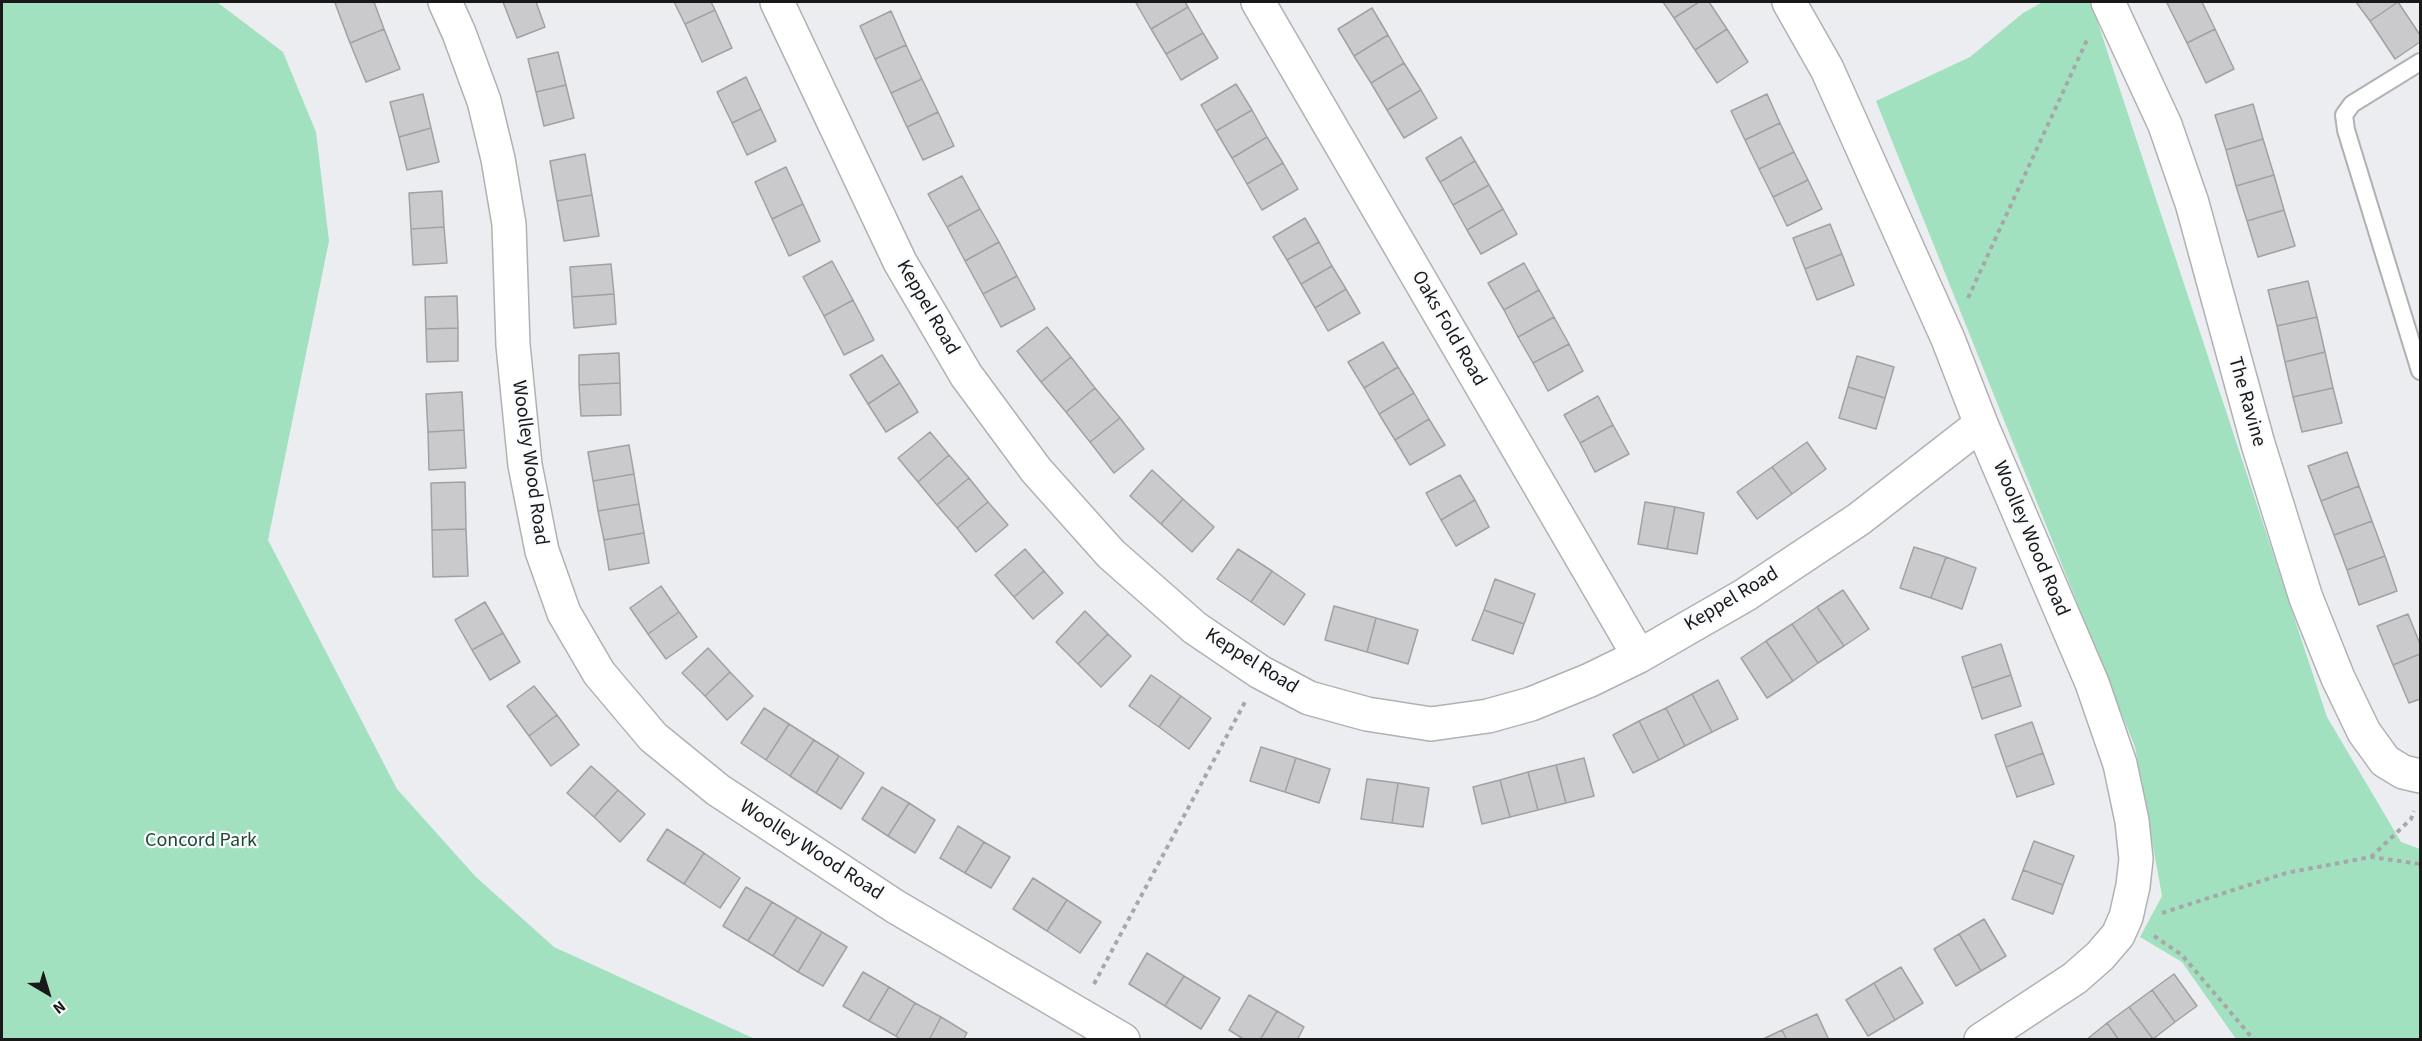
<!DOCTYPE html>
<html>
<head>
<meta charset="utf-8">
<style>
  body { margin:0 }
  #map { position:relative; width:2422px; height:1041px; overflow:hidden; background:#ecedf0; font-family:"Source Sans 3",sans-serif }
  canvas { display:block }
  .frame { position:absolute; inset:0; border:3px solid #19191a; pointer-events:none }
  .north { position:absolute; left:18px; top:963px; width:60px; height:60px; -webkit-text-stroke:4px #f9fbfd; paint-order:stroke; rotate:142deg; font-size:16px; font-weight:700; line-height:24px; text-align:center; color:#19191a }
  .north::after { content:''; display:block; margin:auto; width:21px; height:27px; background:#19191a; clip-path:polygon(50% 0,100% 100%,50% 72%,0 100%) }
</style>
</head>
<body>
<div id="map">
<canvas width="2422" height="1041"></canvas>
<div class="frame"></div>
<div class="north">N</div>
</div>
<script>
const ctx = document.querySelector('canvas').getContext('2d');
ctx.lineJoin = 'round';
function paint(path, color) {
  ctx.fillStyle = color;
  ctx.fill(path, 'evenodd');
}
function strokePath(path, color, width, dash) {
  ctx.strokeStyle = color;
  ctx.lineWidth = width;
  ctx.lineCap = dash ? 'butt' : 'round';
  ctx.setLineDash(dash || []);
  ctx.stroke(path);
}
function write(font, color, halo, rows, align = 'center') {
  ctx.font = font + ' "Source Sans 3",sans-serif';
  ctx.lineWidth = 4.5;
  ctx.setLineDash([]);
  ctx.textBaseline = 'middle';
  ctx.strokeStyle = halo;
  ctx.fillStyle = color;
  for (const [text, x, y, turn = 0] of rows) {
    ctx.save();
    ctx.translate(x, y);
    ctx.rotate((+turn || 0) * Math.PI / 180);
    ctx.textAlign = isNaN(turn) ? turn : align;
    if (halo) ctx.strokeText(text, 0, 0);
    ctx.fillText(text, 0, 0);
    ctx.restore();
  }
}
paint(new Path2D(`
  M2 2H217L283 52 316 132 329 241 268 540 397 789 476 877 554 947 755 1039H2Z
  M2043 2H2091L2327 717 2401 842 2420 849V1039H2236L2182 962 2140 937 2162 896 2135 747 1876 101 1970 57 2023 13Z`), '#a2e1c0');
const building = new Path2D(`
  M339 2H374L384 29 350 43 335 3Z
  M503 2H536L545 27 517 38Z
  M674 2H711L715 10 685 24Z
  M1139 2H1185L1188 7 1151 29 1136 3Z
  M1663 2H1699L1674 18Z
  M1699 2H1709L1727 29 1695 50 1674 18Z
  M2170 2H2202L2215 29 2187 43 2167 3Z
  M2356 2H2398L2370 21Z
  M2398 2 2420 35V42L2395 59 2370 21Z
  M1188 7 1203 33 1166 54 1151 29Z
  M1372 8 1388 35 1354 56 1338 29Z
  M715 10 732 48 702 62 685 24Z
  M891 11 906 45 875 59 860 26Z
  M384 29 400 69 366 82 350 43Z
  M1727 29 1748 62 1717 83 1695 50Z
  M2215 29 2234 69 2206 83 2187 43Z
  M1203 33 1218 58 1181 80 1166 54Z
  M1388 35 1404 63 1371 83 1354 56Z
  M906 45 922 79 891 93 875 59Z
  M558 52 566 85 536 92 528 59Z
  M1404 63 1421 90 1387 110 1371 83Z
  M746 77 761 109 732 123 717 92Z
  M922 79 938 112 907 127 891 93Z
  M1236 84 1252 110 1216 131 1201 105Z
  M566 85 574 118 544 126 536 92Z
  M1421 90 1437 118 1404 138 1387 110Z
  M423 94 431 128 399 137 390 102Z
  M1767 94 1780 123 1745 140 1731 111Z
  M2253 104 2263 139 2226 150 2215 115Z
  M761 109 776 141 747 155 732 123Z
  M1252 110 1267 137 1232 158 1216 131Z
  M938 112 954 146 923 160 907 127Z
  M1780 123 1794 152 1759 169 1745 140Z
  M431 128 439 162 407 170 399 137Z
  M1267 137 1283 163 1247 184 1232 158Z
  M1461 137 1475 161 1440 182 1426 158Z
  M2263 139 2274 175 2236 186 2226 150Z
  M1794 152 1808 180 1773 197 1759 169Z
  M585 154 592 195 557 201 550 161Z
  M1475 161 1489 185 1453 205 1440 182Z
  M1283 163 1298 189 1262 210 1247 184Z
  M786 167 803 204 772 219 755 182Z
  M2274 175 2284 210 2247 221 2236 186Z
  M962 176 980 209 947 227 928 194Z
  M1808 180 1822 209 1787 226 1773 197Z
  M1489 185 1503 209 1467 230 1453 205Z
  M442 191 444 227 411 229 409 193Z
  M592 195 599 236 564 241 557 201Z
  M803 204 820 241 789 256 772 219Z
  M980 209 999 242 965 261 947 227Z
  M1503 209 1517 234 1481 254 1467 230Z
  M2284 210 2295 246 2258 257 2247 221Z
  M1305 218 1319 242 1287 260 1273 237Z
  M1830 224 1842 254 1805 269 1793 238Z
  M444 227 447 263 413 265 411 229Z
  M999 242 1017 276 983 294 965 261Z
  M1319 242 1332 266 1301 284 1287 260Z
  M1842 254 1854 285 1817 300 1805 269Z
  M832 261 853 300 824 316 803 277Z
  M1524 263 1539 290 1504 310 1488 283Z
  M611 264 614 294 572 297 570 267Z
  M1332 266 1346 289 1315 308 1301 284Z
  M1017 276 1035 309 1001 327 983 294Z
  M2308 281 2317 317 2277 326 2268 290Z
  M1346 289 1360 313 1328 331 1315 308Z
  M1539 290 1554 317 1518 337 1504 310Z
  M614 294 616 324 574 328 572 297Z
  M457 296 458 328 426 329 425 297Z
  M853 300 874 340 844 355 824 316Z
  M1554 317 1569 344 1533 363 1518 337Z
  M2317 317 2325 352 2285 362 2277 326Z
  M1047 327 1071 357 1041 382 1017 351Z
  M458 328V361L427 362 426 329Z
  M1383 342 1398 367 1364 388 1348 362Z
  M1569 344 1583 371 1548 391 1533 363Z
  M2325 352 2333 388 2293 397 2285 362Z
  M619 353 620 383 579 385V355Z
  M882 355 900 383 868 404 850 375Z
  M1857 356 1894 367 1885 398 1848 387Z
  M1071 357 1095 388 1066 412 1041 382Z
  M1398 367 1414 393 1379 414 1364 388Z
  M620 383 621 415 581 416 579 385Z
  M900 383 918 412 886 432 868 404Z
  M1848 387 1885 398 1876 429 1839 418Z
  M1095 388 1120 418 1090 442 1066 412Z
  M2333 388 2342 423 2302 432 2293 397Z
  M462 392 464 430 428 432 426 394Z
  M1414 393 1429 419 1395 440 1379 414Z
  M1598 396 1613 425 1580 443 1564 415Z
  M1120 418 1144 449 1114 473 1090 442Z
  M1429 419 1445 445 1410 465 1395 440Z
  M1613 425 1629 454 1595 472 1580 443Z
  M464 430 466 468 429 470 428 432Z
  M930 432 949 455 918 482 898 458Z
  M1807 442 1826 469 1792 494 1772 467Z
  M629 445 634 474 593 481 588 452Z
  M2347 452 2359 486 2321 501 2308 466Z
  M949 455 969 478 937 505 918 482Z
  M1772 467 1792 494 1757 519 1737 492Z
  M1152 470 1183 499 1161 524 1130 496Z
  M634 474 639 504 598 511 593 481Z
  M1460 475 1475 500 1441 520 1426 493Z
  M969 478 988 502 957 528 937 505Z
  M465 482 466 529 432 530 431 483Z
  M2359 486 2372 521 2334 535 2321 501Z
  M1183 499 1214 527 1192 552 1161 524Z
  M1475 500 1489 527 1456 546 1441 520Z
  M988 502 1008 525 976 552 957 528Z
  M1645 502 1675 507 1667 549 1638 544Z
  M639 504 644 533 604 540 598 511Z
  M1675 507 1704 513 1697 554 1667 549Z
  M2372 521 2385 556 2347 570 2334 535Z
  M466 529 468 576 433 577 432 530Z
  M644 533 649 563 609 570 604 540Z
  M1914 547 1946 557 1931 598 1900 588Z
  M1025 549 1044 571 1014 597 995 575Z
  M1238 549 1272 571 1251 602 1217 579Z
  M2385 556 2397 591 2359 605 2347 570Z
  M1946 557 1976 568 1962 609 1931 598Z
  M1044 571 1063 593 1033 619 1014 597Z
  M1272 571 1305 594 1284 625 1251 602Z
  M1495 579 1535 594 1524 624 1484 610Z
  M661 586 679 612 648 634 630 608Z
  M1843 590 1869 629 1844 646 1817 607Z
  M485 602 503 633 472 650 455 620Z
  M1334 606 1376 618 1367 652 1325 640Z
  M1817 607 1844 646 1818 663 1792 624Z
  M1484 610 1524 624 1513 654 1472 640Z
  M1085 611 1108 634 1078 664 1056 642Z
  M679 612 697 637 666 659 648 634Z
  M2408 614 2420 644V654L2393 665 2377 626Z
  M1376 618 1418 630 1408 664 1367 652Z
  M1792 624 1818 663 1793 681 1766 641Z
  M503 633 520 662 490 680 472 650Z
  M1108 634 1131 656 1101 687 1078 664Z
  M1766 641 1793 681 1767 698 1741 658Z
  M2001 644 2011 675 1972 688 1962 657Z
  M708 648 730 672 705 696 682 673Z
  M2420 654V699L2409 703 2393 665Z
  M730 672 753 696 727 720 705 696Z
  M1151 675 1181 696 1159 727 1129 706Z
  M2011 675 2021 706 1982 719 1972 688Z
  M1718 680 1738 719 1712 732 1692 694Z
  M534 686 557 715 529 736 507 706Z
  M1692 694 1712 732 1685 746 1666 708Z
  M1181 696 1211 718 1189 749 1159 727Z
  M764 708 789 724 766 760 741 743Z
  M1666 708 1685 746 1659 760 1639 721Z
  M557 715 579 745 551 766 529 736Z
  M1639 721 1659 760 1633 773 1613 735Z
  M2032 722 2043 753 2006 767 1995 735Z
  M789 724 814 740 790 776 766 760Z
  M814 740 839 756 816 793 790 776Z
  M1261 747 1296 758 1285 792 1250 781Z
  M2043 753 2054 784 2017 797 2006 767Z
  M839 756 864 773 841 809 816 793Z
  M1296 758 1330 769 1319 803 1285 792Z
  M1584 758 1594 796 1566 803 1556 765Z
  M1556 765 1566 803 1538 810 1528 772Z
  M591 766 618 790 594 817 567 793Z
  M1528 772 1538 810 1510 817 1500 780Z
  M1367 779 1398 783 1392 823 1361 819Z
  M1500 780 1510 817 1482 824 1473 787Z
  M1398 783 1429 788 1423 827 1392 823Z
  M882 787 909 803 888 836 862 819Z
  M618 790 645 814 620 842 594 817Z
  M909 803 935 820 915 853 888 836Z
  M958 826 984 842 965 873 940 858Z
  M667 829 704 853 684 884 647 860Z
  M2034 841 2074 856 2063 885 2023 870Z
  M984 842 1010 857 991 888 965 873Z
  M704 853 740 878 720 908 684 884Z
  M2023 870 2063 885 2053 914 2012 899Z
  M1033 878 1067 900 1047 931 1013 909Z
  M746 887 772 902 748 941 723 926Z
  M1067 900 1101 922 1080 953 1047 931Z
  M772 902 797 917 773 956 748 941Z
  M797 917 822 932 798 972 773 956Z
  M1984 919 2006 956 1981 971 1959 934Z
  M822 932 847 947 823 986 798 972Z
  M1959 934 1981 971 1956 986 1934 949Z
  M1147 953 1184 976 1165 1006 1129 984Z
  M1901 967 1923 1003 1895 1020 1874 983Z
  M863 972 889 987 869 1021 843 1006Z
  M2174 974 2197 1006 2175 1022 2152 990Z
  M1184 976 1220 998 1201 1029 1165 1006Z
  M1874 983 1895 1020 1868 1036 1846 1000Z
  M889 987 915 1003 896 1036 869 1021Z
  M2152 990 2175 1022 2153 1039 2129 1007Z
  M1249 995 1277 1011 1260 1040H1245L1229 1030Z
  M915 1003 941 1017 929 1040H901L896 1036Z
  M2129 1007 2153 1039 2152 1040H2119L2107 1023Z
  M1277 1011 1304 1027 1297 1040H1260Z
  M1817 1014 1829 1040H1787L1782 1030Z
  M941 1017 967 1033 963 1040H929Z
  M2107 1023 2119 1040H2086Z
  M1782 1030 1787 1040H1761Z`);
paint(building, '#cac9cc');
strokePath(building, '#a1a1a3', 1.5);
const service = new Path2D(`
  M2420 62 2352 104 2344 115 2346 130 2420 371`);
const minor = new Path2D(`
  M445 2 459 33 484 101 498 159 509 224 513 345 525 465 542 551 564 613 599 673 653 737 718 790 896 907 1123 1040
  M777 2 900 262 966 375 1036 470 1111 554 1195 628 1260 672 1309 698 1367 714 1431 724 1488 716 1531 704 1590 680 1639 656 1745 595 1859 519 1981 424
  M1258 2 1639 656
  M1789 2 1827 69 1948 339 1981 424 2092 683 2120 764 2132 821 2136 859 2133 886 2126 917 2118 935 2100 956 2075 978 1981 1040
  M2108 2 2165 125 2192 203 2258 444 2306 598 2338 678 2364 732 2385 761 2403 772 2420 776`);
strokePath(service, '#afb1b3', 20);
strokePath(minor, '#afb1b3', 36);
strokePath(new Path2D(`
  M1968 298 2087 40
  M2371 857 2411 819 2414 811
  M2162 913 2286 873 2371 857 2420 864
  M2154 936 2182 955 2254 1040
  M1094 984 1245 702`), '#a6a7a9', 4, [4.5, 4.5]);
strokePath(service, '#fff', 16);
strokePath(minor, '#fff', 33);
write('20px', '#19191a', '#f9fbfd', [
  ["Keppel Road",927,308,60],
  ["Oaks Fold Road",1448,329,60],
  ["The Ravine",2246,402,74],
  ["Woolley Wood Road",529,463,82],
  ["Woolley Wood Road",2030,539,67],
  ["Keppel Road",1732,600,-31],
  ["Keppel Road",1251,662,32],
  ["Woolley Wood Road",811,851,33]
]);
write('20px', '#1f4734', '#f9fbfd', [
  ["Concord Park",201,842]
]);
</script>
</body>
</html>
